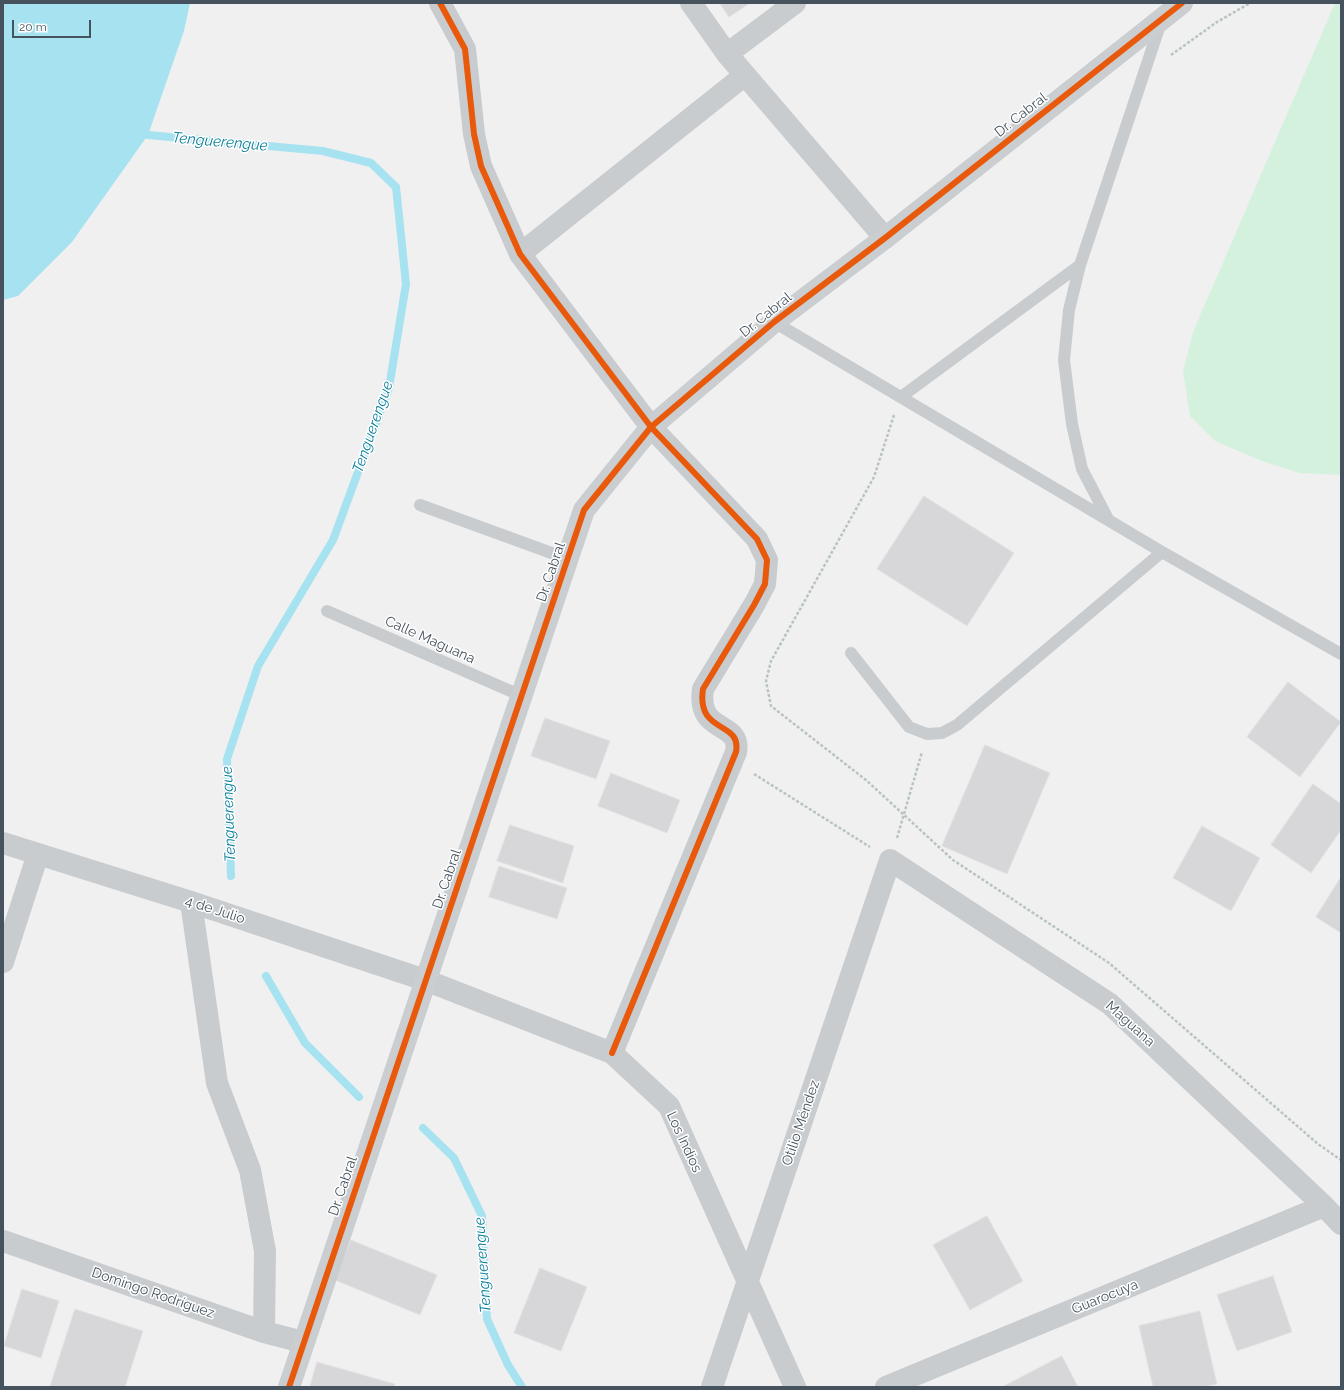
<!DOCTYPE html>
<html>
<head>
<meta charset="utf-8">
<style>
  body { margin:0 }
  #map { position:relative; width:1344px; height:1390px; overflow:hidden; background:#f1f0f0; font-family:Raleway,sans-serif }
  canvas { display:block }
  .frame { position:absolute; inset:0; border:4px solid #46535e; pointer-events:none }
  .scale { position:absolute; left:12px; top:20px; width:79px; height:18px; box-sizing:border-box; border:2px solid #46535e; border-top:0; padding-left:5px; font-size:12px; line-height:14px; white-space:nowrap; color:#46535e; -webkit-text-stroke:3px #fff; paint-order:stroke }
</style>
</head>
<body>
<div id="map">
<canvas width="1344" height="1390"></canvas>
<div class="frame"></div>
<div class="scale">20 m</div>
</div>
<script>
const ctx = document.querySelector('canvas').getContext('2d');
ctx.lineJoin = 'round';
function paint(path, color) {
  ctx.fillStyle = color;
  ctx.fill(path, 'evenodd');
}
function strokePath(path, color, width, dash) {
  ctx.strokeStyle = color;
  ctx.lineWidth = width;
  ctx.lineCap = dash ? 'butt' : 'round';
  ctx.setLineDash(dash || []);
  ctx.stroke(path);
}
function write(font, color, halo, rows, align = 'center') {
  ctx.font = font + ' Raleway,sans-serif';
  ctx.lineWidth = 3;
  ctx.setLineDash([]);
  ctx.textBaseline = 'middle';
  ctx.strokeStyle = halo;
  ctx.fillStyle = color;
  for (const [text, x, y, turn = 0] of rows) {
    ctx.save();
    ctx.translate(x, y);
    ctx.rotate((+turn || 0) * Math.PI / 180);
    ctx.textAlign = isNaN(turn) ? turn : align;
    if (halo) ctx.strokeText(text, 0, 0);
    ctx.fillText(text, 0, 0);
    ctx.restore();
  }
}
paint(new Path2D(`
  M1335 3H1341V475L1299 473 1262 461 1215 441 1190 416 1183 371 1193 332Z`), '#d4f1de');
paint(new Path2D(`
  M3 3H190L184 31 148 135 72 242 18 296 3 300Z`), '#a7e2f0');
strokePath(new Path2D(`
  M148 135 323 151 371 163 396 187 406 284 389 388 333 540 258 666 227 759 231 876
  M266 976 305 1043 359 1097
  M423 1128 454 1158 482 1216 487 1319 508 1365 522 1387`), '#a7e2f0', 8);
const building = new Path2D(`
  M720 3H750L729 17Z
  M924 496 1014 553 967 626 877 569Z
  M1288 682 1341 722 1300 777 1247 737Z
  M545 718 610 741 596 779 531 756Z
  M985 745 1050 773 1007 874 942 846Z
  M611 773 680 800 667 833 598 806Z
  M1313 784 1341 804V830L1311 873 1271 845Z
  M510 825 574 846 563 883 497 861Z
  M1202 826 1260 858 1231 911 1173 878Z
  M499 866 567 888 557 919 489 897Z
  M1341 877V933L1316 917Z
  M987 1216 1023 1281 970 1310 933 1245Z
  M351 1240 437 1275 420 1315 335 1280Z
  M540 1268 587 1287 561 1351 514 1333Z
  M1273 1276 1292 1332 1237 1351 1217 1295Z
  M22 1289 59 1301 41 1358 4 1346Z
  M75 1309 143 1331 125 1387H50Z
  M1200 1311 1217 1384 1202 1387H1153L1139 1326Z
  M1062 1356 1078 1387H1002Z
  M317 1362 395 1384 394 1387H310Z`);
paint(building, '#d7d7d9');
strokePath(building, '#e2e2e3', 1);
strokePath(new Path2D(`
  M1171 55 1217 22 1250 3
  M894 415 874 477 771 661 766 681 771 706 866 780 953 860 1109 963 1318 1144 1341 1160
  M754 774 870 847
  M897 838 922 752`), '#b7c4c0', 2.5, [3, 2]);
strokePath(new Path2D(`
  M774 322 1162 552 1341 654
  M901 397 1080 265
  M420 505 568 559
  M1108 519 1082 469 1072 424 1064 360 1069 310 1080 265 1161 22
  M327 611 522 696
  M851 653 909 727 927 734 942 733 957 725 1162 552`), '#c9cccf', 12);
strokePath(new Path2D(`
  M440 3 465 49 474 134 481 166 520 254 651 427 757 539 767 560 765 584 754 605 703 689C696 735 742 720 736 752L612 1053
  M691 3 727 54 885 238
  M727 54 795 3
  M520 254 745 75
  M3 843 191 902 425 980 612 1053 669 1106 795 1387
  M191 902 217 1083 250 1170 265 1251 264 1332
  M3 962 38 854
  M3 1241 264 1332 303 1342
  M712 1387 890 860 1110 1004 1324 1206 1341 1224
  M886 1387 1324 1206`), '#c9cccf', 22);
strokePath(new Path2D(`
  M289 1387 584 510 651 427 774 322 885 238 1182 3`), '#cbced1', 22);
strokePath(new Path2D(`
  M440 3 465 49 474 134 481 166 520 254 651 427 757 539 767 560 765 584 754 605 703 689C696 735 742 720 736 752L612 1053
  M289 1387 584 510 651 427 774 322 885 238 1182 3`), '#e8590c', 6);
write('14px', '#46535e', '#fff', [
  ["Dr. Cabral",1021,115,-38],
  ["Dr. Cabral",766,315,-39],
  ["Dr. Cabral",551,572,-71],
  ["Calle Maguana",430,640,24],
  ["Dr. Cabral",447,879,-71],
  ["4 de Julio",215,910,18],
  ["Maguana",1130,1024,42],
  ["Otilio Méndez",801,1123,-71],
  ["Los Indios",684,1142,65],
  ["Dr. Cabral",343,1186,-71],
  ["Domingo Rodríguez",153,1293,19],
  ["Guarocuya",1105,1297,-22]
]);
write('italic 15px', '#087e9a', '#fff', [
  ["Tenguerengue",220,142,5],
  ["Tenguerengue",373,427,-71],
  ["Tenguerengue",229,814,-92],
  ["Tenguerengue",483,1265,-94]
]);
</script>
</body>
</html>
